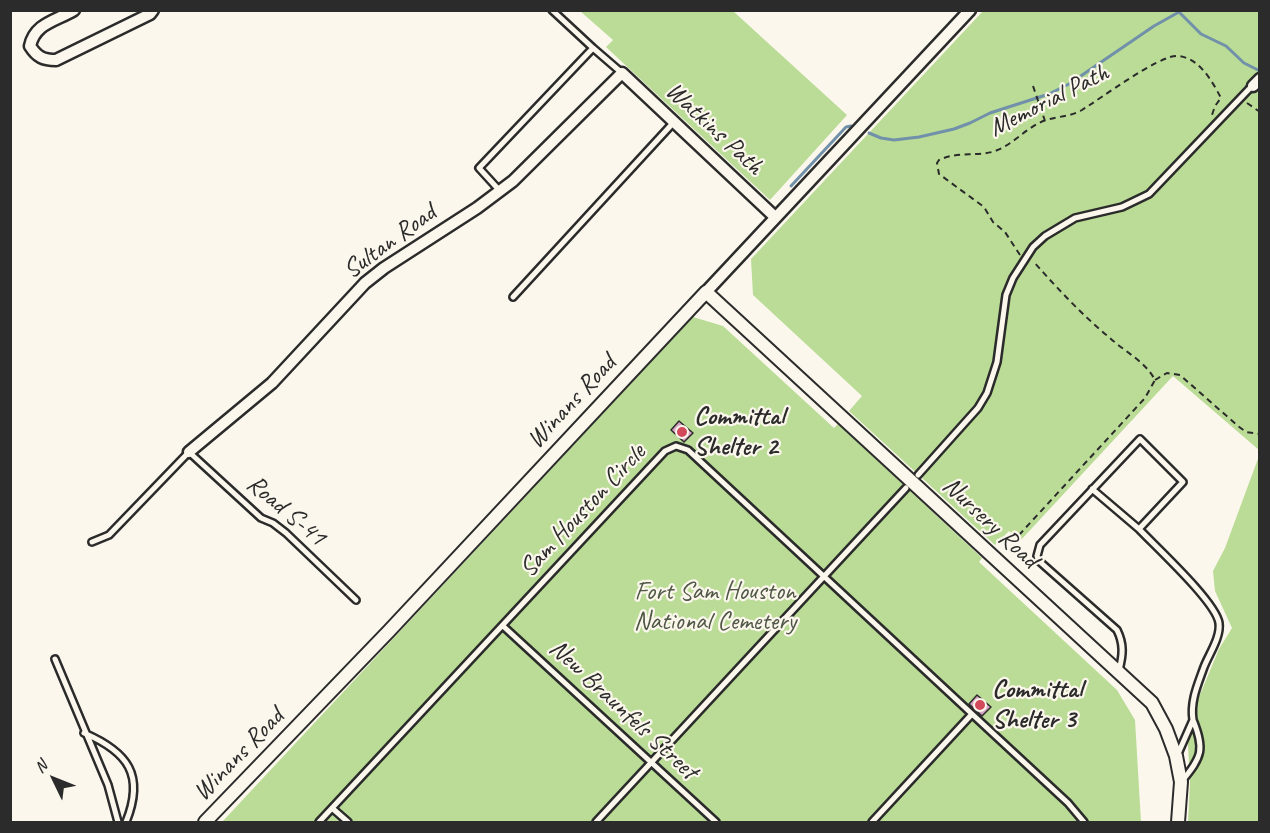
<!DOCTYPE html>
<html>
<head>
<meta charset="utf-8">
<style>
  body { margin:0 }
  #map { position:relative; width:1270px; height:833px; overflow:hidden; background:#fbf7ec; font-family:Caveat,sans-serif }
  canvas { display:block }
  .frame { position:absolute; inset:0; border:12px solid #2b2b2b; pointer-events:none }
  .north { position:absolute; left:24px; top:749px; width:60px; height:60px; -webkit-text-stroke:4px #fbf7ec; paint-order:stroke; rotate:313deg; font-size:16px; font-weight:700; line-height:24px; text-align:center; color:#2b2b2b }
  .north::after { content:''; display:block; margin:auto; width:21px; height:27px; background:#2b2b2b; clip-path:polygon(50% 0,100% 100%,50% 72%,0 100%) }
</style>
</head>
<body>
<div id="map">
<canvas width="1270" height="833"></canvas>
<div class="frame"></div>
<div class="north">N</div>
</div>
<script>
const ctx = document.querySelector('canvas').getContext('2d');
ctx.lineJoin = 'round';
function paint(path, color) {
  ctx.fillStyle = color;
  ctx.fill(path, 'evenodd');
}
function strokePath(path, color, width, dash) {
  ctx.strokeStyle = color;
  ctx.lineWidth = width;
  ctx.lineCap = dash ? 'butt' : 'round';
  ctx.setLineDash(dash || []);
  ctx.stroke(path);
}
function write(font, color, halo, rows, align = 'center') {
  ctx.font = font + ' Caveat,sans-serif';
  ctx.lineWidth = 4.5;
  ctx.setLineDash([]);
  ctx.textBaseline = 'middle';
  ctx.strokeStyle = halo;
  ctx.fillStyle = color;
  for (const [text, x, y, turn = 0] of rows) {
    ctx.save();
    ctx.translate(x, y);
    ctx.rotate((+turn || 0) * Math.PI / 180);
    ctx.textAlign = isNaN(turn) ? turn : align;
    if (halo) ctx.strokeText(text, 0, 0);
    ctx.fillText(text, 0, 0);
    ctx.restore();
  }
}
paint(new Path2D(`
  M580 11H733L847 115 770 200 606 47 613 40Z
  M983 11H1259V450L1173 376 1020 541 1009 531 995 545 849 411 862 396 753 295 751 259Z
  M693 317 723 326 834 428 838 424 982 558 979 562 1117 690 1135 720 1141 822H222Z
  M1259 456V822H1188L1190 783 1187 726 1219 649 1232 628 1215 591 1213 571 1225 548Z`), '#badc96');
strokePath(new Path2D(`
  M1179 12 1201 34 1226 46 1244 63 1260 71
  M869 133 881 138 894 140 919 137 954 129 970 123 990 113 1049 94 1069 84 1154 26 1179 12
  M791 186 846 127 851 126`), '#7190aa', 3);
const building = new Path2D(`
  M679 421 693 433 684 442 671 430Z
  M977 695 991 707 982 716 969 704Z`);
paint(building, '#d5a4c2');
strokePath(building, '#2b2b2b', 1.5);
const service = new Path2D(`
  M552 10 593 48
  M500 191 479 168 593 48 622 73
  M513 297 674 122
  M918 475 978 408 987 393 997 362 1006 295 1013 278 1033 247 1045 236 1075 218 1122 207 1149 194 1252 86
  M1092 489 1139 529 1183 482 1140 439 1040 545 1037 556 1039 561 1117 630C1124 644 1123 655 1119 670
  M1139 529C1156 547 1216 602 1219 623 1221 637 1209 654 1204 667 1198 684 1190 701 1193 720
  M92 542 109 535 189 452 261 518 273 523 286 533 356 600
  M503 626 716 822
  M55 659 108 785 118 822
  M972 714 1068 803 1084 822
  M84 733C128 752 145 775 126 822
  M1177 756 1193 720C1205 749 1202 757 1182 781
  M332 808 348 822
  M319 822 665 451 676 446 688 450 972 714 872 822
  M596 822 906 488`);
const minor = new Path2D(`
  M74 10C56 21 35 23 30 46 37 57 43 60 56 60L150 14 153 10
  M1253 86 1260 79
  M706 292 970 10
  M189 452 272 383 365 283 384 268 477 208 513 181 622 73 775 217`);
const tertiary = new Path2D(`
  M205 822 389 631 706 292 1152 703 1166 729 1176 756 1181 782 1178 822`);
strokePath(service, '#2b2b2b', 10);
strokePath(minor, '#2b2b2b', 15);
strokePath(tertiary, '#2b2b2b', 16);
strokePath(new Path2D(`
  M1033 86 1045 121
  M1247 103 1260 112
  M1020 255 1005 232 993 222 984 207 939 174 937 163 939 160C955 152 975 156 992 152 1010 147 1023 131 1039 123 1052 116 1068 118 1082 110 1100 99 1159 55 1177 56 1199 57 1212 81 1221 98L1215 106 1212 115
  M1155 380 1167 373 1180 375 1238 426 1246 432 1260 434
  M1019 535 1145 398 1155 380C1145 361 1125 352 1110 338 1082 315 1057 288 1033 261`), '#2b2b2b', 2, [6, 4.5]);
strokePath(service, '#fbf7ec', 5);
strokePath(minor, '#fbf7ec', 10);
strokePath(tertiary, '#fbf7ec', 12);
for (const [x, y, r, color] of [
  [682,432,6,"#d1495b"],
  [980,705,6,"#d1495b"]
]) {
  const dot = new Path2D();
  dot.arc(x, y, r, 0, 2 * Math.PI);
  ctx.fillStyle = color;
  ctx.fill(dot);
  strokePath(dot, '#fbf7ec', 2);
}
write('26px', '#2b2b2b', '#fbf7ec', [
  ["Memorial Path",1049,101,-27],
  ["Watkins Path",714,129,43],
  ["Sultan Road",390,242,-36],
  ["Winans Road",572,402,-47],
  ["Road S-41",286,511,40],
  ["Sam Houston Circle",583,511,-47],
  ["Nursery Road",990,523,43],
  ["New Braunfels Street",623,710,43],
  ["Winans Road",239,755,-46]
]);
write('bold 26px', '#2b2b2b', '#fbf7ec', [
  ["Committal",694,417],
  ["Shelter 2",694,447],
  ["Committal",992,690],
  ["Shelter 3",992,720]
], 'left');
write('26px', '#4f5746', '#fbf7ec', [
  ["Fort Sam Houston",715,592],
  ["National Cemetery",715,622]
]);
</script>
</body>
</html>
